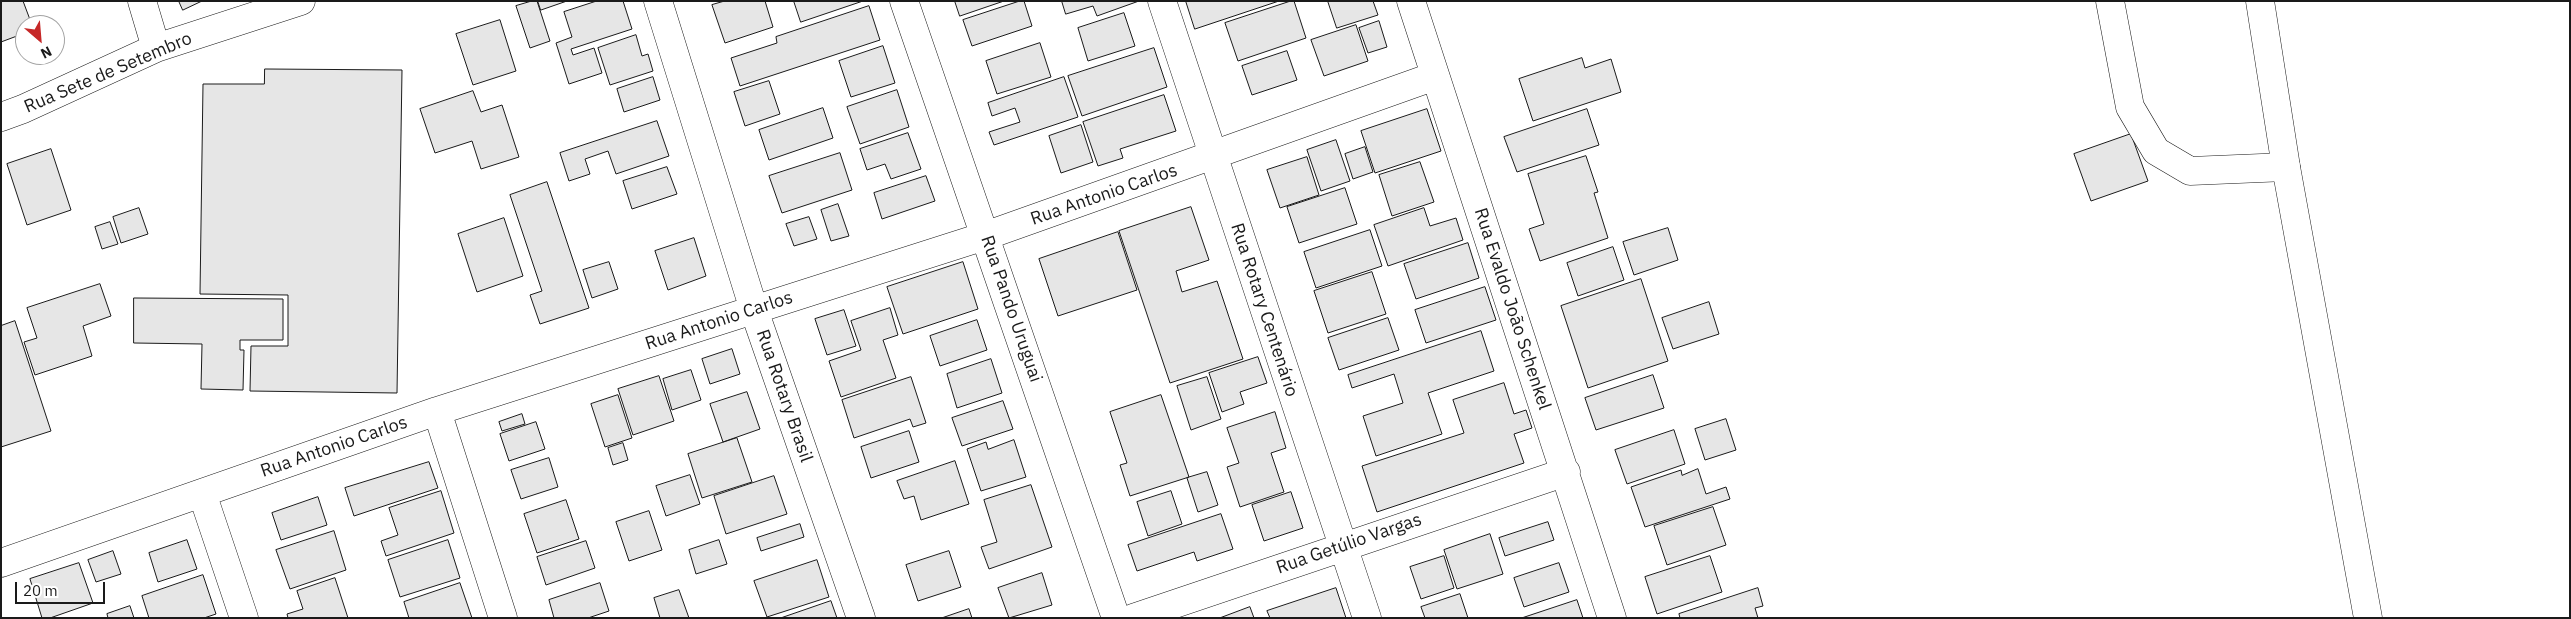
<!DOCTYPE html>
<html>
<head>
<meta charset="utf-8">
<style>
  body { margin:0 }
  #map { position:relative; width:2571px; height:619px; overflow:hidden; background:#fff; font-family:"IBM Plex Sans",sans-serif }
  canvas { display:block }
  .frame { position:absolute; inset:0; border:2px solid #1a1a1a; pointer-events:none }
  .north { position:absolute; left:15px; top:15px; width:50px; height:50px; box-sizing:border-box; background:#fff; border:1px solid #a3a3a3; border-radius:50%; rotate:153deg; font-size:14px; font-weight:700; line-height:20px; text-align:center; color:#1a1a1a }
  .north::after { content:''; display:block; margin:auto; width:18px; height:22px; background:#c62828; clip-path:polygon(50% 0,100% 100%,50% 72%,0 100%) }
  .scale { position:absolute; left:15px; top:582px; width:90px; height:22px; box-sizing:border-box; border:2px solid #1a1a1a; border-top:0; padding-left:6px; font-size:15px; line-height:18px; white-space:nowrap; color:#1a1a1a; -webkit-text-stroke:4px #fff; paint-order:stroke }
</style>
</head>
<body>
<div id="map">
<canvas width="2571" height="619"></canvas>
<div class="frame"></div>
<div class="north">N</div>
<div class="scale">20 m</div>
</div>
<script>
const ctx = document.querySelector('canvas').getContext('2d');
ctx.lineJoin = 'round';
function paint(path, color) {
  ctx.fillStyle = color;
  ctx.fill(path, 'evenodd');
}
function strokePath(path, color, width, dash) {
  ctx.strokeStyle = color;
  ctx.lineWidth = width;
  ctx.lineCap = dash ? 'butt' : 'round';
  ctx.setLineDash(dash || []);
  ctx.stroke(path);
}
function write(font, color, halo, rows, align = 'center') {
  ctx.font = font + ' "IBM Plex Sans",sans-serif';
  ctx.lineWidth = 4;
  ctx.setLineDash([]);
  ctx.textBaseline = 'middle';
  ctx.strokeStyle = halo;
  ctx.fillStyle = color;
  for (const [text, x, y, turn = 0] of rows) {
    ctx.save();
    ctx.translate(x, y);
    ctx.rotate((+turn || 0) * Math.PI / 180);
    ctx.textAlign = isNaN(turn) ? turn : align;
    if (halo) ctx.strokeText(text, 0, 0);
    ctx.fillText(text, 0, 0);
    ctx.restore();
  }
}
const building = new Path2D(`
  M1 1H23L32 25H25V33L1 42Z
  M179 1H202L183 10Z
  M532 1H537L550 41 530 48 516 6Z
  M538 1H567L541 10Z
  M597 1H623L632 29 571 49 573 55 594 48 602 73 569 84 556 43 572 37 564 12Z
  M725 1H765L773 27 725 43 712 5Z
  M794 1H863L801 22Z
  M955 1H1004L960 16Z
  M1020 1H1024L1032 26 972 46 963 20Z
  M1062 1H1139L1097 16 1093 6 1066 14Z
  M1186 1H1279L1195 29Z
  M1291 1H1294L1306 38 1238 61 1225 23Z
  M1328 1H1373L1378 15 1337 28Z
  M869 6 880 40 740 86 731 58 777 43 776 37Z
  M1124 13 1135 46 1088 61 1078 28Z
  M500 20 516 71 473 85 456 34Z
  M1379 21 1387 47 1368 53 1359 28Z
  M1356 25 1368 61 1324 76 1311 40Z
  M636 35 642 56 648 54 653 71 610 85 598 48Z
  M1040 43 1051 77 997 94 986 61Z
  M883 46 895 83 851 97 839 61Z
  M1154 48 1167 87 1082 116 1068 76Z
  M1287 51 1297 80 1252 95 1242 66Z
  M1582 58 1585 68 1611 59 1621 92 1533 121 1519 79Z
  M265 69 402 70 397 393 250 391 251 346H288V295L200 294 203 84H264Z
  M653 77 660 100 624 112 617 89Z
  M1064 77 1078 117 994 145 989 132 1020 122 1015 108 992 116 988 103Z
  M769 81 780 114 745 126 734 92Z
  M897 90 909 127 860 144 847 107Z
  M473 91 481 112 502 105 519 157 481 169 472 141 435 153 420 109Z
  M1164 95 1176 131 1120 149 1123 158 1098 166 1083 122Z
  M823 108 833 138 769 160 759 130Z
  M1427 109 1441 151 1375 173 1361 131Z
  M1587 109 1599 145 1517 172 1504 137Z
  M657 121 669 156 616 174 608 151 585 159 590 174 569 181 560 153Z
  M1081 125 1093 162 1061 173 1049 136Z
  M908 133 921 169 891 179 885 164 867 170 860 149Z
  M2131 134 2148 181 2091 201 2074 154Z
  M1336 140 1350 181 1321 191 1307 150Z
  M1365 147 1373 172 1353 179 1345 154Z
  M51 149 71 210 27 225 7 164Z
  M840 153 852 190 782 213 769 176Z
  M1586 156 1598 192 1594 193 1608 238 1540 261 1529 229 1544 224 1528 174Z
  M1307 157 1319 195 1280 208 1267 170Z
  M1420 162 1434 202 1392 216 1379 175Z
  M667 167 677 194 632 209 623 181Z
  M926 176 935 201 882 219 874 193Z
  M547 182 589 308 540 324 530 295 542 291 510 195Z
  M1345 188 1357 224 1299 243 1287 207Z
  M838 204 849 236 831 241 821 210Z
  M1191 207 1209 260 1176 271 1182 292 1217 281 1243 359 1170 383 1119 231Z
  M139 208 148 234 121 243 113 217Z
  M1424 208 1430 226 1456 218 1463 240 1388 266 1374 225Z
  M809 217 817 239 794 246 786 224Z
  M504 218 523 276 477 292 458 234Z
  M110 222 118 244 102 249 95 227Z
  M1668 228 1678 260 1634 275 1623 242Z
  M1370 230 1382 266 1316 288 1304 252Z
  M1118 232 1137 290 1058 316 1039 259Z
  M694 238 706 276 668 290 655 251Z
  M1468 243 1479 278 1416 299 1404 264Z
  M1613 247 1624 280 1578 296 1567 263Z
  M609 262 618 289 592 298 583 270Z
  M963 262 978 309 903 334 887 287Z
  M1372 272 1386 314 1328 333 1314 291Z
  M1641 279 1668 361 1588 388 1561 306Z
  M100 284 111 316 83 326 92 356 35 375 24 342 37 338 27 308Z
  M1485 287 1496 320 1426 343 1415 310Z
  M134 298 283 299V340H240V350H244L243 390 201 389 202 344 134 343Z
  M1709 302 1719 334 1673 349 1662 318Z
  M890 308 898 335 883 340 896 378 841 397 829 361 861 350 851 321Z
  M844 310 856 346 827 355 815 319Z
  M1388 318 1399 350 1339 370 1328 338Z
  M977 320 987 350 940 366 930 336Z
  M15 321 51 431 1 447V326Z
  M1481 331 1494 371 1428 393 1442 434 1376 456 1363 416 1403 403 1394 374 1352 388 1348 375Z
  M732 349 740 374 710 384 702 359Z
  M1258 357 1267 383 1240 392 1244 404 1222 412 1209 373Z
  M991 359 1002 393 957 408 947 374Z
  M691 370 701 400 672 410 663 379Z
  M1653 375 1664 408 1596 430 1585 398Z
  M659 376 674 421 633 435 618 389Z
  M911 377 926 423 913 427 910 419 854 438 842 400Z
  M1207 377 1221 419 1191 430 1177 386Z
  M1504 383 1514 414 1526 410 1532 428 1514 434 1524 463 1377 512 1362 466 1464 433 1453 400Z
  M747 392 760 429 723 442 710 404Z
  M618 395 632 438 605 447 591 404Z
  M1161 395 1189 477 1130 496 1120 465 1127 463 1110 412Z
  M1003 401 1013 429 962 446 952 418Z
  M1275 412 1286 448 1271 453 1284 492 1240 507 1227 467 1239 463 1227 428Z
  M522 414 525 424 502 431 499 422Z
  M1726 419 1736 450 1705 460 1695 429Z
  M536 422 545 449 509 461 500 434Z
  M1674 430 1685 464 1627 484 1615 450Z
  M909 431 919 462 871 478 861 447Z
  M737 438 752 482 702 498 688 454Z
  M1014 440 1026 477 981 491 967 449 986 442 988 449Z
  M623 443 628 460 613 465 608 448Z
  M549 458 558 487 521 499 511 470Z
  M955 461 969 504 921 520 914 496 904 499 897 481Z
  M429 462 438 488 354 516 345 488Z
  M1698 469 1706 494 1726 487 1730 499 1645 527 1631 487 1681 470 1682 475Z
  M1207 472 1218 505 1198 512 1187 478Z
  M690 475 700 504 666 516 656 486Z
  M774 476 787 514 726 534 714 496Z
  M1031 485 1052 547 989 569 981 547 997 542 984 500Z
  M441 491 454 533 386 556 381 541 398 535 389 508Z
  M1171 491 1182 524 1148 536 1137 502Z
  M1291 492 1303 528 1264 541 1252 505Z
  M318 497 327 525 281 540 272 513Z
  M566 500 579 539 537 553 524 514Z
  M1713 507 1726 545 1667 565 1654 526Z
  M649 511 662 550 629 561 616 522Z
  M1221 514 1233 549 1197 561 1194 552 1137 571 1128 545Z
  M1548 522 1554 540 1505 556 1499 538Z
  M800 524 804 537 761 551 757 538Z
  M334 531 346 570 290 589 276 550Z
  M1490 534 1503 574 1457 589 1444 550Z
  M187 540 197 569 158 582 149 553Z
  M448 540 460 578 400 597 388 560Z
  M719 540 727 564 696 574 689 550Z
  M586 541 595 568 546 585 537 557Z
  M113 551 121 574 96 582 88 560Z
  M949 551 961 587 918 601 906 565Z
  M1444 556 1454 588 1421 599 1410 567Z
  M1710 556 1722 592 1657 614 1645 577Z
  M817 560 829 597 767 617 754 581Z
  M79 563 93 603 50 618H42L30 579Z
  M1559 563 1569 592 1524 607 1514 578Z
  M1042 573 1052 605 1009 618 998 588Z
  M203 575 216 614 204 618H149L142 596Z
  M335 578 348 618H288L287 614 303 609 297 591Z
  M460 583 472 618H409L404 602Z
  M600 583 609 611 588 618H554L549 600Z
  M1336 588 1346 618H1270L1267 611Z
  M1758 588 1763 606 1755 608 1758 618H1680L1679 614Z
  M679 590 689 618H660L654 598Z
  M1460 594 1468 618H1425L1421 607Z
  M1577 600 1583 618H1522Z
  M831 601 837 618H781Z
  M130 606 134 618H108L107 614Z
  M1250 607 1254 618H1220Z
  M969 609 972 618H942Z`);
paint(building, '#e6e6e6');
strokePath(building, '#1a1a1a', 1);
const minor = new Path2D(`
  M142 1 156 48
  M658 1 754 310 861 618
  M904 1 1116 618
  M1162 1 1367 618
  M1411 1 1612 618
  M2110 1 2130 107 2156 151 2190 171 2286 167
  M1 117 23 109 156 48 301 1
  M437 411 503 618
  M202 493 244 618
  M1 563 437 411 985 236 1435 76
  M1133 618 1566 472`);
const highway = new Path2D(`
  M2260 1 2286 167 2368 618`);
strokePath(minor, '#1a1a1a', 29);
strokePath(highway, '#1a1a1a', 29);
strokePath(minor, '#fff', 28);
strokePath(highway, '#fff', 28);
write('18px', '#1a1a1a', '#fff', [
  ["Rua Sete de Setembro",108,73,-23],
  ["Rua Antonio Carlos",1104,195,-19],
  ["Rua Pando Uruguai",1011,309,71],
  ["Rua Evaldo João Schenkel",1512,309,72],
  ["Rua Rotary Centenário",1264,310,72],
  ["Rua Antonio Carlos",719,321,-18],
  ["Rua Rotary Brasil",784,396,71],
  ["Rua Antonio Carlos",334,447,-19],
  ["Rua Getúlio Vargas",1349,544,-19]
]);
</script>
</body>
</html>
